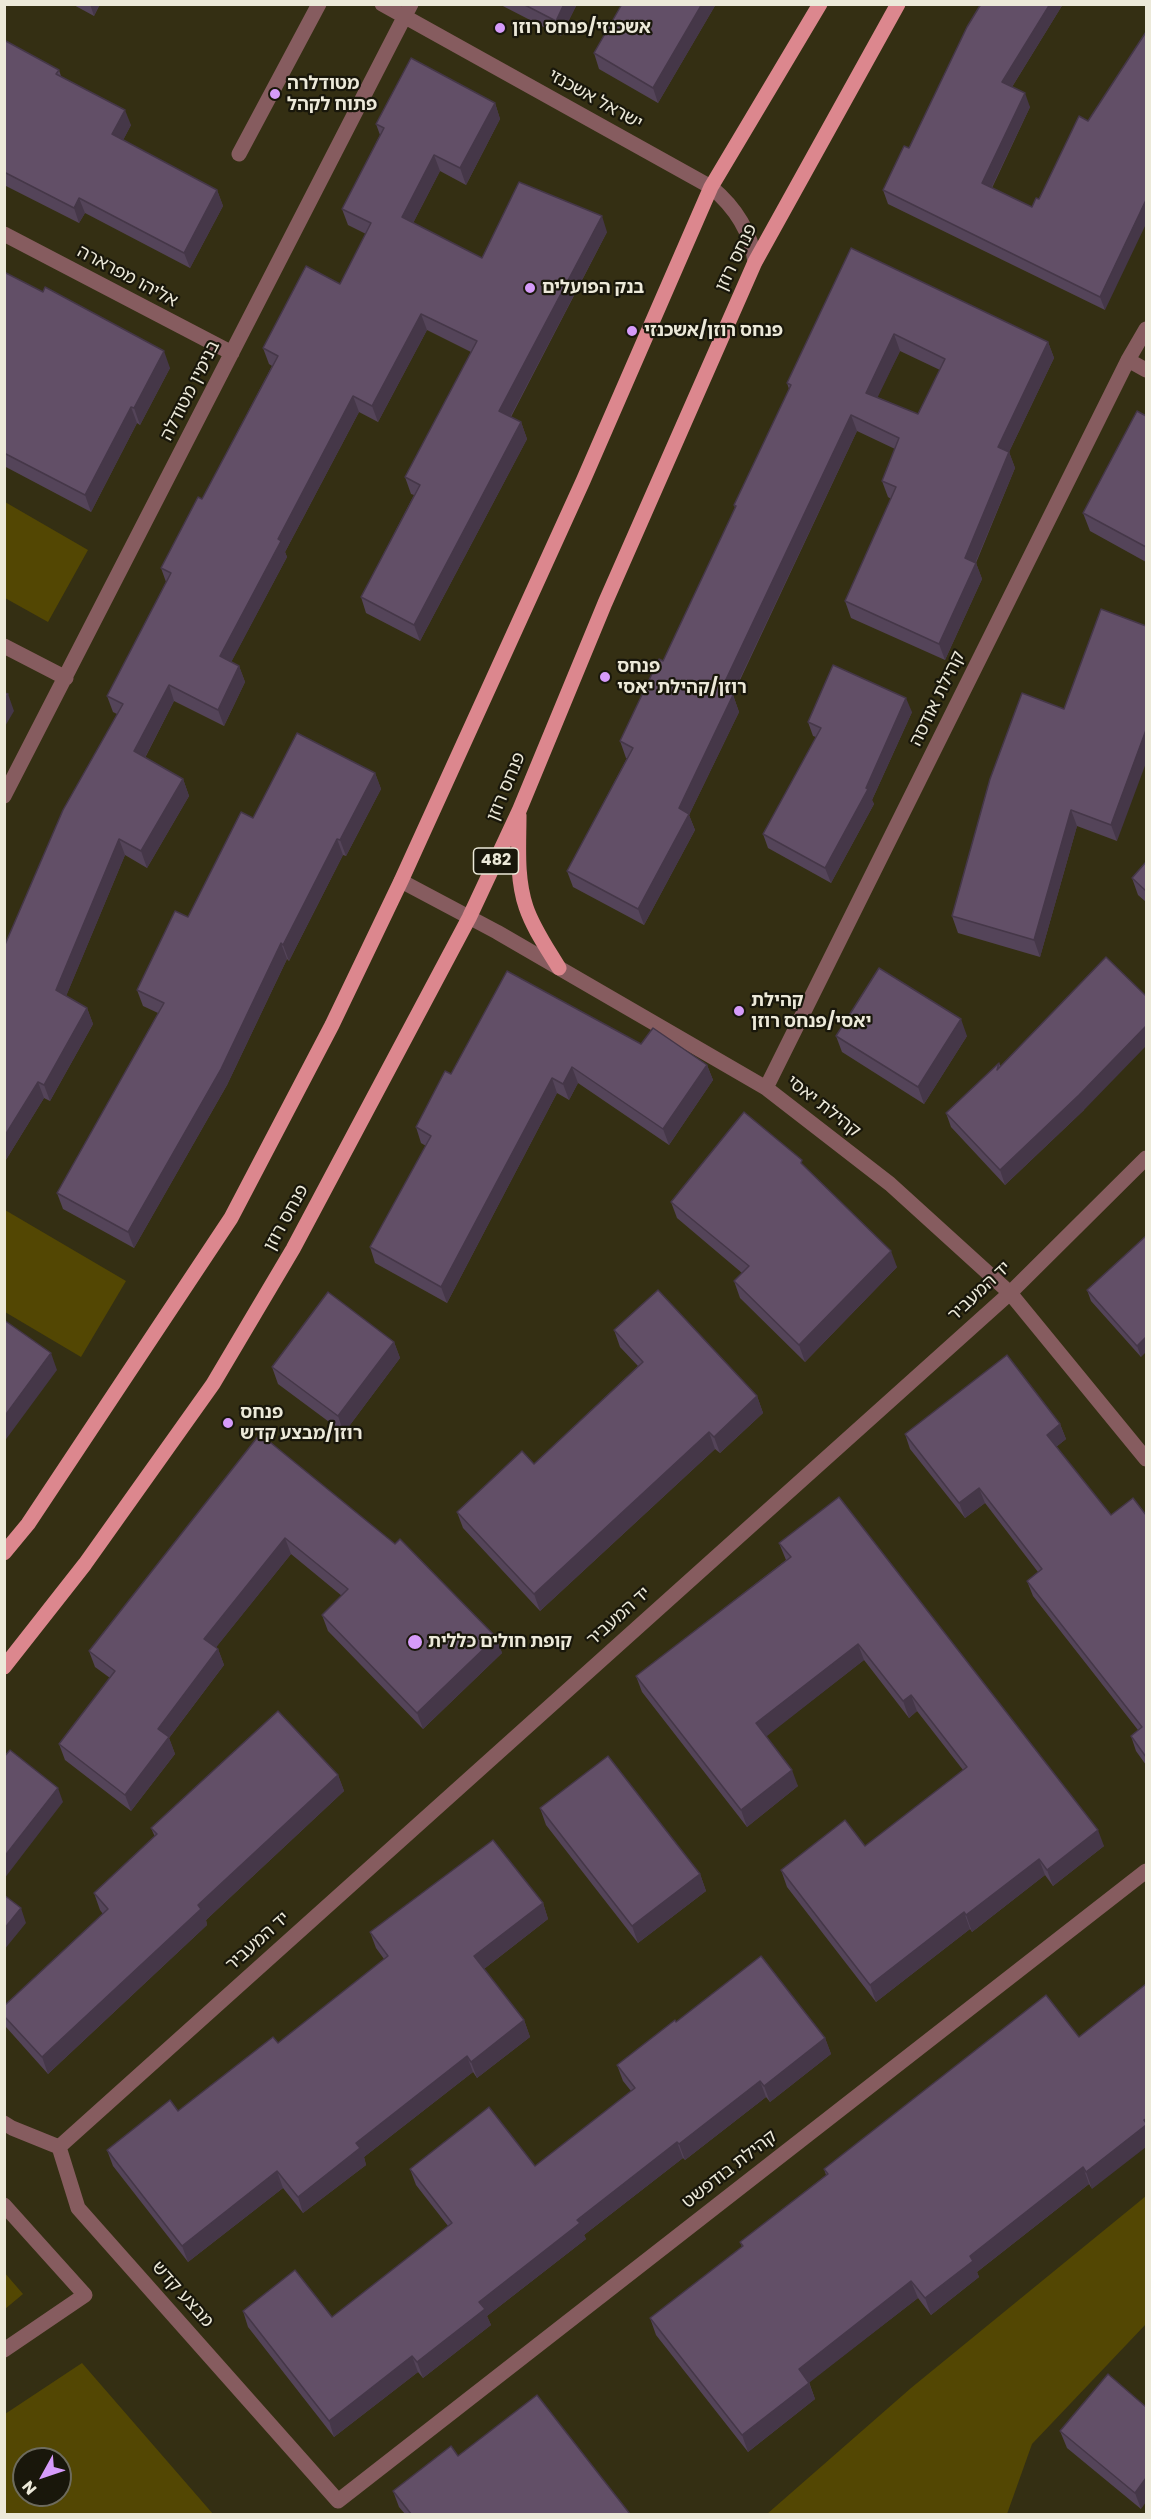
<!DOCTYPE html>
<html>
<head>
<meta charset="utf-8">
<style>
  body { margin:0 }
  #map { position:relative; width:1151px; height:2519px; overflow:hidden; background:#342f13; font-family:Poppins,sans-serif }
  canvas { display:block }
  .frame { position:absolute; inset:0; border:6px solid #ece9d9; pointer-events:none }
  .north { position:absolute; left:12px; top:2447px; width:60px; height:60px; box-sizing:border-box; background:#19170b; border:2px solid #6d6b5d; border-radius:50%; rotate:230deg; font-size:16px; font-weight:700; line-height:24px; text-align:center; color:#ece9d9 }
  .north::after { content:''; display:block; margin:auto; width:21px; height:27px; background:#d69bfa; clip-path:polygon(50% 0,100% 100%,50% 72%,0 100%) }
</style>
</head>
<body>
<div id="map">
<canvas width="1151" height="2519"></canvas>
<div class="frame"></div>
<div class="north">N</div>
</div>
<script>
const ctx = document.querySelector('canvas').getContext('2d');
ctx.lineJoin = 'round';
function paint(path, color) {
  ctx.fillStyle = color;
  ctx.fill(path, 'evenodd');
}
function strokePath(path, color, width, dash) {
  ctx.strokeStyle = color;
  ctx.lineWidth = width;
  ctx.lineCap = dash ? 'butt' : 'round';
  ctx.setLineDash(dash || []);
  ctx.stroke(path);
}
function write(font, color, halo, rows, align = 'center') {
  ctx.font = font + ' Poppins,"Noto Sans Hebrew",sans-serif';
  ctx.lineWidth = 4.5;
  ctx.setLineDash([]);
  ctx.textBaseline = 'middle';
  ctx.strokeStyle = halo;
  ctx.fillStyle = color;
  for (const [text, x, y, turn = 0] of rows) {
    ctx.save();
    ctx.translate(x, y);
    ctx.rotate((+turn || 0) * Math.PI / 180);
    ctx.textAlign = isNaN(turn) ? turn : align;
    if (halo) ctx.strokeText(text, 0, 0);
    ctx.fillText(text, 0, 0);
    ctx.restore();
  }
}
paint(new Path2D(`
  M5 502 88 550 48 622 5 598Z
  M5 1210 126 1281 81 1357 5 1312Z
  M1146 2196V2324L1032 2444 1007 2514H767L911 2388Z
  M4 2272 23 2294 5 2309H4Z
  M82 2363 213 2514H5V2414ZM24 2459H60V2495H24Z`), '#534703');
strokePath(new Path2D(`
  M382 4 711 187C735 207 751 232 755 262
  M239 154 319 4
  M4 234 232 353
  M1128 360 1146 370
  M4 646 66 678
  M4 796 411 4
  M401 881 497 932 766 1088 890 1184 1010 1293 1146 1459
  M766 1088 1128 360 1146 329
  M4 2123 12 2128 59 2147
  M59 2147 78 2208 338 2501 1146 1871
  M59 2147 1010 1293 1146 1158
  M4 2205 85 2295 4 2350`), '#865c5f', 15);
strokePath(new Path2D(`
  M519 815C519 845 516 877 526 907 533 928 547 948 559 968
  M4 1553 28 1524 231 1218 332 1025 401 881 583 481 711 187 820 4
  M4 1667 85 1564 213 1384 293 1249 469 918 519 811 605 603 755 262 898 4`), '#dc878e', 15);
paint(new Path2D(`
  M72 4H100L94 16Z
  M499 4H577L561 36Z
  M716 4 658 103 599 69 594 53Z
  M1063 4 1012 87 1030 107 992 188 1032 207 1039 199 1079 116 1105 310 888 204 883 190 909 148Z
  M4 40 59 70 61 76 131 125 123 140 217 190 223 206 190 268 85 213 79 223 4 185Z
  M495 103 500 119 466 185 440 171 413 223 482 258 607 232 511 417 521 422 527 439 420 641 366 613 361 597 414 495 411 494 405 477 471 352 427 330 378 422 359 412 285 552 287 557 231 662 239 666 245 682 224 726 174 701 145 758 183 779 189 796 147 868 125 855 66 996 87 1008 93 1024 50 1101 44 1098 4 1163 117 714 113 712 107 696 166 582 161 568 202 499 272 366 269 364 263 348 340 284 366 234 348 225 342 209 380 135 376 124Z
  M851 248 1048 342 1054 358 1009 452 1015 468 976 563 982 579 945 660 851 618 845 601 891 499 888 497 882 481 895 449 857 431 733 695 739 712 689 815 695 830 644 925 573 887 567 871 627 758H626L620 741 663 661 735 508 734 505 789 389 787 383ZM900 351 940 370 918 414 877 397Z
  M4 272 170 368 140 425 137 423 91 512 4 466Z
  M1146 416V562L1090 531 1083 513Z
  M1101 609 1117 841 1077 826 1040 957 958 933 952 916 1064 709Z
  M912 712 872 800 874 804 831 883 768 848 763 834 816 737 813 736 808 722Z
  M375 773 381 789 346 856 343 855 289 961 287 959 227 1085 134 1248 63 1209 57 1193 158 1013 143 1006 137 990 188 917 253 818Z
  M1146 862V902L1138 895 1132 878Z
  M836 1036H967L924 1104 842 1052Z
  M641 1044 707 1065 713 1080 669 1145 578 1083 569 1100 557 1093 447 1303 375 1263 370 1247 426 1146 421 1143 416 1127 451 1074Z
  M999 1063 1001 1067 1084 1110 1005 1185 951 1127 946 1113Z
  M805 1167 897 1267 805 1362 740 1298 734 1281 742 1273 677 1218 671 1202Z
  M1146 1236 1141 1357 1091 1301 1087 1290Z
  M614 1330 757 1396 763 1413 720 1453 715 1449 540 1611 463 1528 457 1512 534 1464 638 1366 620 1347Z
  M394 1342 400 1358 344 1433 278 1384 272 1367Z
  M1060 1424 1066 1439 1056 1447 1111 1515H1146V1765L1136 1751 1131 1736 1138 1730 1033 1596 1027 1581 1038 1572 985 1503 965 1518 910 1449 905 1434Z
  M260 1434 496 1637 502 1653 423 1729 328 1631 322 1615 342 1596 291 1554 216 1647 218 1649 224 1665 169 1738 175 1754 131 1811 65 1760 59 1744 110 1678 95 1667 89 1651Z
  M779 1543 1104 1846 1053 1886 1045 1875 972 1932 970 1929 876 2002 787 1887 781 1870 865 1846 963 1770 917 1711 909 1718 864 1660 766 1736 798 1786 747 1827 642 1692 636 1676 786 1560Z
  M338 1775 344 1791 206 1920 207 1925 48 2074 6 2027 4 2024V2006L103 1914 100 1910 94 1893 155 1837 151 1828Z
  M540 1808 700 1874 706 1891 638 1943 546 1825Z
  M543 1903 548 1919 484 1969 524 2020 530 2037 477 2078 473 2072 364 2157 366 2165 303 2213 283 2188 188 2262 113 2166 107 2150 178 2111 278 2043 384 1959 376 1948 370 1932Z
  M1046 1995 1092 2189 1089 2184 977 2272 979 2277 931 2315 918 2298 809 2382 815 2399 748 2452 656 2335 650 2318 742 2247 740 2242 826 2175 824 2169Z
  M676 2022 825 2038 831 2054 770 2102 766 2097 685 2160 683 2158 584 2235 586 2239 487 2316 491 2325 423 2378 418 2372 334 2437 248 2327 243 2311 332 2317 448 2226 416 2185 410 2169 535 2166 631 2091 623 2081 617 2065Z
  M1146 2407 1141 2509 1067 2448 1060 2431Z
  M458 2456 630 2514H405L399 2507 393 2491Z`), '#544459');
paint(new Path2D(`
  M90 4H100L94 16Z
  M564 4H577L561 36 556 21Z
  M702 4H716L658 103 653 88Z
  M1050 4H1063L1007 95 1002 82Z
  M1025 93 1030 107 987 197 982 183Z
  M495 103 500 119 466 185 460 168Z
  M125 110 131 125 118 150 112 134Z
  M434 155 440 171 408 233 402 217Z
  M217 190 223 206 190 268 184 253Z
  M79 198 85 213 79 223 74 208Z
  M1146 200V224L1105 310 1100 297Z
  M602 216 607 232 505 427 499 411Z
  M421 314 427 330 378 422 372 406Z
  M894 334 900 351 872 409 866 393Z
  M1048 342 1054 358 1009 452 1015 468 974 566 976 563 982 579 945 660 939 644 998 447Z
  M164 351 170 368 140 425 134 408Z
  M353 396 359 412 285 552 287 557 226 672 220 656 278 539Z
  M131 407 137 423 91 512 85 495Z
  M851 415 857 431 727 706 721 690Z
  M521 422 527 439 420 641 414 625Z
  M239 666 245 682 224 726 218 710Z
  M169 685 174 701 140 767 134 751Z
  M8 694 14 711 4 728V700Z
  M733 695 739 712 689 815 695 830 644 925 638 909 679 808Z
  M906 698 912 712 872 800 874 804 831 883 825 868 866 788Z
  M1146 730V763L1117 841 1111 825Z
  M375 773 381 789 346 856 340 840Z
  M183 779 189 796 147 868 141 851Z
  M1071 810 1077 826 1040 957 1034 940Z
  M119 839 125 855 62 1006 56 990Z
  M337 839 343 855 289 961 283 945Z
  M281 943 287 959 227 1085 134 1248 128 1232Z
  M87 1008 93 1024 50 1101 44 1085Z
  M961 1019 967 1036 924 1104 918 1087Z
  M1146 1026V1046L1084 1110 1005 1185 1000 1170Z
  M707 1065 713 1080 669 1145 663 1129Z
  M572 1067 578 1083 569 1100 563 1084Z
  M552 1078 557 1093 447 1303 441 1287Z
  M38 1082 44 1098 4 1163V1137Z
  M891 1251 897 1267 805 1362 799 1345Z
  M1146 1337V1352L1141 1357 1137 1346Z
  M394 1342 400 1358 344 1433 338 1416Z
  M51 1353 57 1370 4 1442V1417Z
  M757 1396 763 1413 720 1453 714 1437Z
  M1060 1424 1066 1439 1052 1450 1047 1435Z
  M709 1432 715 1449 540 1611 534 1594Z
  M979 1488 985 1503 965 1518 959 1503Z
  M285 1538 291 1554 210 1655 204 1639Z
  M496 1637 502 1653 423 1729 417 1713Z
  M858 1644 864 1660 762 1740 756 1723Z
  M218 1649 224 1665 169 1738 175 1754 131 1811 125 1795 158 1729Z
  M911 1695 917 1711 909 1718 903 1701Z
  M792 1770 798 1786 747 1827 741 1810Z
  M338 1775 344 1791 206 1920 207 1925 48 2074 42 2057 198 1905Z
  M58 1788 63 1802 4 1879V1857Z
  M1098 1830 1104 1846 1053 1886 1047 1870Z
  M1039 1859 1045 1875 972 1932 966 1915Z
  M700 1874 706 1891 638 1943 632 1926Z
  M543 1903 548 1919 480 1972 474 1956Z
  M21 1908 26 1923 4 1950V1929Z
  M964 1912 970 1929 876 2002 870 1985Z
  M524 2020 530 2037 477 2078 471 2062Z
  M825 2038 831 2054 770 2102 764 2086Z
  M467 2056 473 2072 364 2157 366 2165 303 2213 298 2197 356 2143Z
  M760 2081 766 2097 685 2160 679 2144Z
  M1146 2119V2147L1092 2189 1086 2172Z
  M677 2142 683 2158 584 2235 586 2239 487 2316 491 2325 423 2378 417 2362 479 2302 577 2220Z
  M1083 2167 1089 2184 977 2272 979 2277 931 2315 925 2298 970 2256Z
  M277 2171 283 2188 188 2262 182 2246Z
  M911 2281 918 2298 805 2386 799 2369Z
  M412 2356 418 2372 334 2437 329 2421Z
  M809 2383 815 2399 748 2452 742 2435Z
  M1146 2478V2502L1141 2509 1135 2493Z`), '#453748');
const building = new Path2D(`
  M523 4H564L556 21Z
  M622 4H702L653 88 594 53Z
  M981 4H1050L1002 82 1025 93 982 183 1032 207 1036 198 1039 199 1079 116 1088 121 1146 32V200L1100 297 883 190 904 146 909 148 967 27Z
  M4 40 59 70 56 74 125 110 112 134 217 190 184 253 79 198 74 208 4 172Z
  M411 58 495 103 460 168 434 155 402 217 482 258 519 182 602 216 499 411 521 422 414 625 361 597 420 485 405 477 477 341 421 314 372 406 353 396 278 539 281 541 220 656 239 666 218 710 169 685 134 751 183 779 141 851 119 839 56 990 87 1008 44 1085 38 1082 4 1137V947L63 810 123 704 107 696 171 573 161 568 198 497 202 499 278 356 263 348 306 266 340 284 371 223 342 209 384 128 376 124Z
  M851 248 1048 342 998 447 1009 452 965 558 976 563 939 644 845 601 896 487 882 481 899 438 851 415 721 690 733 695 679 808 689 814 638 909 567 871 633 748 620 741 659 659 663 661 736 506 734 505 791 385 787 383ZM894 334 945 359 918 414 866 393Z
  M4 272 43 292 45 287 164 351 134 408 131 407 85 495 4 453Z
  M1137 411 1146 416V547L1083 513Z
  M1101 609 1146 626V730L1111 825 1071 810 1034 940 952 916 990 779 1022 693 1064 709Z
  M833 665 906 698 866 788 868 789 825 868 763 834 821 728 808 722Z
  M4 693 8 694 4 700Z
  M297 733 375 773 340 840 337 839 283 945 281 943 221 1069 128 1232 57 1193 164 1003 137 990 175 911 188 917 241 812 253 818Z
  M1146 862V891L1132 878Z
  M1106 957 1146 996V1026L1079 1095 1000 1170 946 1113 999 1063 997 1070Z
  M879 968 961 1019 918 1087 836 1036Z
  M507 971 641 1044 653 1028 707 1065 663 1129 572 1067 563 1084 552 1078 441 1287 370 1247 431 1136 416 1127 445 1071 451 1074Z
  M744 1112 802 1160 801 1163 891 1251 799 1345 734 1281 749 1266 671 1202Z
  M1146 1236V1337L1137 1346 1087 1290Z
  M658 1290 757 1396 714 1437 709 1432 534 1594 457 1512 522 1451 534 1464 643 1362 614 1330Z
  M328 1292 394 1342 338 1416 272 1367Z
  M4 1320 51 1353 4 1417Z
  M1007 1355 1060 1424 1047 1435 1111 1515 1133 1498 1146 1515V1757L1131 1736 1142 1727 1027 1581 1042 1569 979 1488 959 1503 905 1434Z
  M260 1434 395 1544 400 1539 496 1637 417 1713 322 1615 348 1589 285 1538 204 1639 218 1649 158 1729 169 1737 125 1795 59 1744 115 1671 89 1651Z
  M839 1497 1098 1830 1047 1870 1039 1859 966 1915 964 1912 870 1985 781 1870 845 1820 865 1846 967 1767 911 1695 903 1701 858 1644 756 1723 792 1770 741 1810 636 1676 791 1557 779 1543Z
  M278 1711 338 1775 198 1905 201 1909 42 2057 4 2016V2006L108 1909 94 1893 157 1834 151 1828Z
  M10 1750 58 1788 4 1857V1757Z
  M608 1756 700 1874 632 1926 540 1808Z
  M493 1840 543 1903 474 1956 524 2020 471 2062 467 2056 356 2143 360 2148 298 2197 277 2171 182 2246 107 2150 170 2100 178 2111 273 2037 278 2043 388 1956 370 1932Z
  M4 1895 21 1908 4 1929Z
  M761 1956 825 2038 764 2086 760 2081 679 2144 677 2142 577 2220 580 2223 479 2302 485 2309 417 2362 412 2356 329 2421 243 2311 295 2270 332 2317 452 2223 410 2169 489 2107 535 2166 635 2088 617 2065 675 2020 676 2022Z
  M1146 1984V2119L1144 2120 1146 2123V2125L1086 2172 1083 2167 970 2256 973 2261 925 2298 911 2281 799 2369 809 2383 742 2435 650 2318 743 2246 740 2242 828 2174 824 2169 1046 1995 1079 2037Z
  M1108 2374 1146 2407V2478L1135 2493 1060 2431Z
  M537 2395 630 2514H411L393 2491 451 2446 458 2456Z`);
paint(building, '#624f67');
strokePath(building, '#453748', 1.5);
for (const [x, y, r, color] of [
  [500,28,6,"#d69bfa"],
  [275,94,6,"#d69bfa"],
  [530,288,6,"#d69bfa"],
  [632,331,6,"#d69bfa"],
  [605,677,6,"#d69bfa"],
  [739,1011,6,"#d69bfa"],
  [228,1423,6,"#d69bfa"],
  [415,1642,8,"#d69bfa"]
]) {
  const dot = new Path2D();
  dot.arc(x, y, r, 0, 2 * Math.PI);
  ctx.fillStyle = color;
  ctx.fill(dot);
  strokePath(dot, '#19170b', 2);
}
for (const [x, y, w] of [
  [496,861,45]
]) {
  const box = new Path2D();
  box.roundRect(x - w / 2, y - 13, w, 26, 4.5);
  ctx.fillStyle = '#19170b';
  ctx.fill(box);
  strokePath(box, '#ece9d9', 1.5);
}
write('bold 16px', '#ece9d9', null, [
  ["482",496,861]
]);
write('bold 18px', '#ece9d9', '#19170b', [
  ["אשכנזי/פנחס רוזן",512,28],
  ["מטודלרה",287,84],
  ["פתוח לקהל",287,105],
  ["בנק הפועלים",542,288],
  ["פנחס רוזן/אשכנזי",644,331],
  ["פנחס",617,667],
  ["רוזן/קהילת יאסי",617,688],
  ["קהילת",751,1001],
  ["יאסי/פנחס רוזן",751,1022],
  ["פנחס",240,1413],
  ["רוזן/מבצע קדש",240,1434],
  ["קופת חולים כללית",428,1642]
], 'left');
write('18px', '#ece9d9', '#19170b', [
  ["ישראל אשכנזי",595,100,29],
  ["פנחס רוזן",737,258,-64],
  ["אליהו מפרארה",127,277,28],
  ["בנימין מטודלה",191,391,-63],
  ["קהילת אודסה",938,699,-64],
  ["פנחס רוזן",507,787,-67],
  ["קהילת יאסי",823,1107,38],
  ["פנחס רוזן",287,1218,-61],
  ["יד המעביר",980,1292,-43],
  ["יד המעביר",619,1617,-42],
  ["יד המעביר",258,1942,-42],
  ["קהילת בודפשט",730,2170,-38],
  ["מבצע קדש",182,2295,48]
]);
</script>
</body>
</html>
